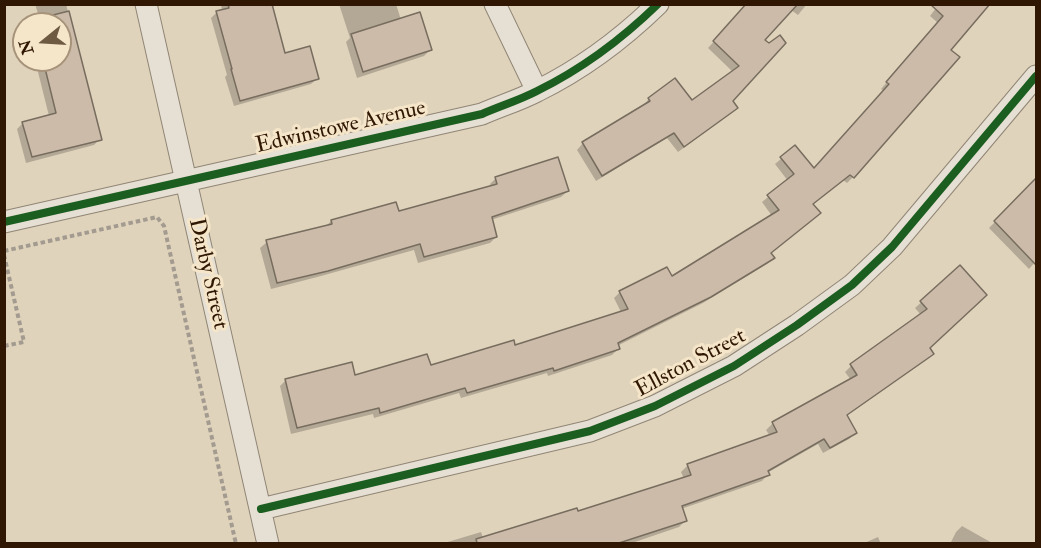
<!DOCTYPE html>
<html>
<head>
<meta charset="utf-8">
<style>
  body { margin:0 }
  #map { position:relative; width:1041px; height:548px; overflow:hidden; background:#e0d3bb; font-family:"IM FELL Double Pica",serif }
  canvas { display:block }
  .frame { position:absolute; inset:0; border:6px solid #301703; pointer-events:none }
  .north { position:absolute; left:12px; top:12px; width:60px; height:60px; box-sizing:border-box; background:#f5e5c9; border:2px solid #a6937a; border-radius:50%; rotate:252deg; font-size:16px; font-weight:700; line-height:24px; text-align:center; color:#301703 }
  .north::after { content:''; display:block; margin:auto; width:21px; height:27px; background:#6e5943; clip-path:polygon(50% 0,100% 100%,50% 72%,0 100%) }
</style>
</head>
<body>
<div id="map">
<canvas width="1041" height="548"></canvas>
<div class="frame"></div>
<div class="north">N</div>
</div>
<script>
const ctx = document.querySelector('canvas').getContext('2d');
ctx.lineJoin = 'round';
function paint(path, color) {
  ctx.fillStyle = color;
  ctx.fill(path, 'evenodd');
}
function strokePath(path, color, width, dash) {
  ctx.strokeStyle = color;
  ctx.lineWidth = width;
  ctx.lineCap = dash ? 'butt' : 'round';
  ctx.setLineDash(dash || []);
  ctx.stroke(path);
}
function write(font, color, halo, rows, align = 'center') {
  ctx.font = font + ' "IM FELL Double Pica",serif';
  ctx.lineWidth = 6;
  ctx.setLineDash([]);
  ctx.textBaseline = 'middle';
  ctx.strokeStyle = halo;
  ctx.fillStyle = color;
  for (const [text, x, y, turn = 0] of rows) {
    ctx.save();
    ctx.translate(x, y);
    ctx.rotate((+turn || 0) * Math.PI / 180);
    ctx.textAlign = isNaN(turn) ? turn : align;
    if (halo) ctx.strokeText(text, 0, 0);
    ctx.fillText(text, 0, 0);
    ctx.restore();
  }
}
paint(new Path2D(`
  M35 4H66L100 139 94 145 26 163 17 129 23 123 49 116 35 60H60V24H31L33 21 40 20Z
  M221 4H271L284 55 318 78 311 84 234 106 225 77 227 75 211 18 217 12 222 11Z
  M339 4H396L401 20 430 50 424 56 357 78 346 42 350 38Z
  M748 4H807L798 15 791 10 763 40 731 101 730 114 678 152 667 138 596 181 577 150 583 143 644 106 643 105 649 99 692 103 733 72 708 48Z
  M939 4H988L949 50 958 57 853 177 847 183 843 180 812 205 770 253 773 258 767 264 703 303 617 346 618 349 612 355 548 376 547 373 461 398 459 393 374 418 373 414 291 434 280 386 286 380 354 377 430 367 514 347 621 312 614 298 620 292 671 278 772 216 762 202 788 181 775 164 795 147 813 170 884 91 881 89 938 23 930 16Z
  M496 178 568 191 561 197 491 220 496 237 490 243 418 263 414 250 321 276 271 289 260 248 267 242 325 227 331 221 398 213 491 188 490 184Z
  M1036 180V261L1029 269 989 228Z
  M960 267 928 348 932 354 926 360 846 416 855 433 849 439 823 453 818 444 767 473 768 474 762 481 681 509 685 521 679 527 629 544H609V542L605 544H441L481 532 483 538 577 513 684 479 681 472 688 465 770 436 766 430 772 424 851 380 845 372 851 366 921 315 915 308Z
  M962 526 994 544H950L956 532Z
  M878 537 881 544H862Z`), '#0003');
const building = new Path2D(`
  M228 4H272L285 53 310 46 319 79 240 101 231 69H232L216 11 229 8Z
  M746 4H798L765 40 769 43 780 35 786 43 733 101 738 108 684 147 674 133 602 176 582 142 650 101 648 98 675 78 692 100 739 66 713 41Z
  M930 4H990L951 50 960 57 854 178 850 175 813 204 821 213 771 253 775 258 711 297 618 343 620 349 554 371 553 368 467 393 465 388 380 413 379 408 297 428 285 379 352 362 355 375 427 354 431 365 514 340 515 345 628 309 619 291 667 267 672 276 779 210 767 195 794 174 780 157 795 145 814 168 889 84 886 82 943 16Z
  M69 11 102 140 32 157 22 122 56 113 43 60H60V24H34L33 20Z
  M420 12 432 50 363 72 351 34Z
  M558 157 569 191 492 217 497 237 424 257 420 244 328 271 277 283 266 240 332 224 331 220 396 202 399 211 497 184 495 177Z
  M1036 178V265L994 221Z
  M960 265 987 295 930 348 934 354 847 415 857 433 830 448 824 439 768 471 770 475 682 506 687 521 619 543H477L476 539 577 508 578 511 691 475 687 464 777 432 772 422 857 375 850 364 927 309 920 301Z`);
paint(building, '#cdbbaa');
strokePath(building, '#776d5e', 1.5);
const street = new Path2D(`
  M146 4 268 544
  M495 4 537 91
  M4 222 482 114C500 106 520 100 537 91 582 69 622 39 658 4
  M261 509 590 431 655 406 734 366 797 325 852 285 892 247 1036 76`);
strokePath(street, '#908676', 23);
strokePath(new Path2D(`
  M4 251 157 217 164 226 236 544
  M4 255 24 342 4 346`), '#a39b90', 4, [4.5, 3]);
strokePath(street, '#e6dfd3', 21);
strokePath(new Path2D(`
  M4 222 482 114C500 106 520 100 537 91 582 69 622 39 658 4
  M261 509 590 431 655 406 734 366 797 325 852 285 892 247 1036 76`), '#1b5e20', 8);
write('22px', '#301703', '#f5e5c9', [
  ["Edwinstowe Avenue",341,128,-13],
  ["Darby Street",207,274,77],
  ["Ellston Street",691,364,-28]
]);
</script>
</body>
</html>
